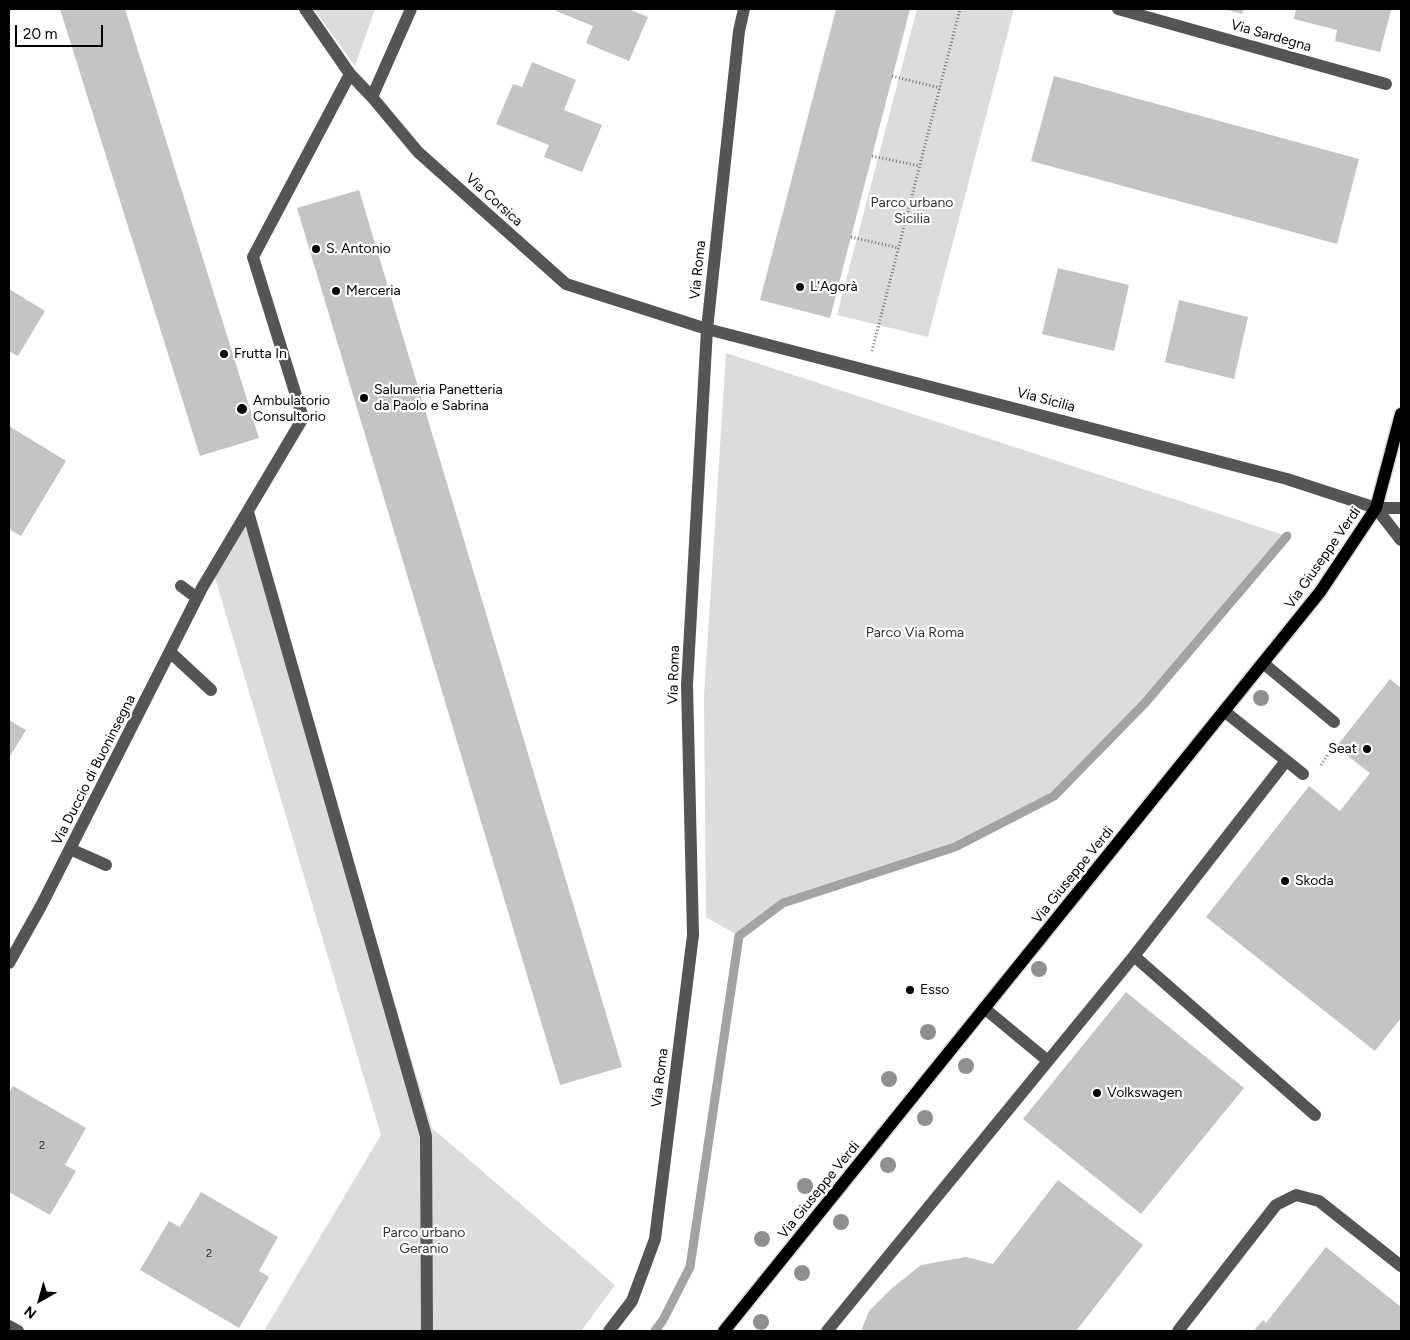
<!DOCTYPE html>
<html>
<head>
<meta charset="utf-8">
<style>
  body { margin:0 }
  #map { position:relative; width:1410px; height:1340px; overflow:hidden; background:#fff; font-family:Figtree,sans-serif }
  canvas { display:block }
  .frame { position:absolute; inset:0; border:10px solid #000; pointer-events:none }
  .north { position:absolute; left:15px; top:1275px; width:50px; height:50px; -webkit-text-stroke:4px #fff; paint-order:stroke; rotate:218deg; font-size:14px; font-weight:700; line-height:20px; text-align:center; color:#000 }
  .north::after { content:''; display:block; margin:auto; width:18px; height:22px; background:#000; clip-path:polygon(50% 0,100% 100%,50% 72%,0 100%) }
  .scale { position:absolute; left:15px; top:25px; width:88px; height:22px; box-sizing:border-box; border:2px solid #000; border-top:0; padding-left:6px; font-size:15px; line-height:18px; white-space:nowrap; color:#000; -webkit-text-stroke:4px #fff; paint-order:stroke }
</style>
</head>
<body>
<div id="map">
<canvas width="1410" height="1340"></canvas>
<div class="frame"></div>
<div class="north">N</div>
<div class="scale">20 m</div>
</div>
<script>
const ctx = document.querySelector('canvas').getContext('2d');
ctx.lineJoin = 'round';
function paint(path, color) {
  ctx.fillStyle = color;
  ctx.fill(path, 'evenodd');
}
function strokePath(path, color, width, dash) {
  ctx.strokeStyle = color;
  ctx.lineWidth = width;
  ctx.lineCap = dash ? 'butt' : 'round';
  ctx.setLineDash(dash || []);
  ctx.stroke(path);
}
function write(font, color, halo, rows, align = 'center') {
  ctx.font = font + ' Figtree,sans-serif';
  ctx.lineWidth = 4.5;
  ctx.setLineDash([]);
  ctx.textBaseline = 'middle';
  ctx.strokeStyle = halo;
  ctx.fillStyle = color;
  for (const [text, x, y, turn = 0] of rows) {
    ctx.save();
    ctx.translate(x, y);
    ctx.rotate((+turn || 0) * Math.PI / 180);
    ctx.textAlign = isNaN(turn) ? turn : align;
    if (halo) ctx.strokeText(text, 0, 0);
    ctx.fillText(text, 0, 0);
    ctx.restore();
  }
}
paint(new Path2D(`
  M314 9H375L355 66Z
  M917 9H1014L928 337 837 315Z
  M726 353 1287 536 1145 703 1054 796 955 847 783 903 739 936 706 917 704 695Z
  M248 512 432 1128 615 1285 581 1331H264L381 1135 213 571Z`), '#dcdcdc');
strokePath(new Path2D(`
  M655 1331 663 1320 690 1267 739 936 783 903 955 847 1054 796 1145 703 1287 536`), '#a3a3a3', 9);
paint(new Path2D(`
  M60 9H125L259 438 200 456Z
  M558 9H628L648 17 629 61 586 43 593 26 556 11Z
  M836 9H910L830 318 760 300Z
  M1223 9H1244L1242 14Z
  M1296 9H1387L1391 10 1380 52 1335 41 1337 30 1294 19Z
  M532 62 576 80 564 110 602 125 582 172 544 157 549 145 496 124 513 84 522 87Z
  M1054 76 1359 159 1337 244 1031 161Z
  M359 190 622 1067 560 1085 297 208Z
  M1058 268 1129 285 1114 351 1042 334Z
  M9 289 45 311 18 356 9 351Z
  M1179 300 1248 317 1234 379 1165 362Z
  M9 426 66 461 21 536 9 529Z
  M1390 679 1401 688V1018L1375 1051 1206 917 1309 786 1340 811 1370 773 1336 747Z
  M9 720 26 730 9 758Z
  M1126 992 1244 1088 1141 1214 1023 1119Z
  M13 1086 86 1128 65 1165 76 1171 50 1215 9 1192V1094Z
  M1058 1180 1143 1245 1076 1331H861L869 1311 891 1289 921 1265 966 1257 993 1264Z
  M201 1192 278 1237 259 1271 269 1277 239 1328 140 1270 169 1221 180 1227Z
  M1326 1247 1401 1307V1331H1253L1263 1320 1266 1323Z`), '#c4c4c4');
const major = new Path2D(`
  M724 1331 1320 592 1376 508 1401 414`);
strokePath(major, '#dbdbdb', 15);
strokePath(new Path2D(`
  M892 76 940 88
  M872 156 920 166
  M851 237 899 248
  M872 351 960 9
  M1321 765 1335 744`), '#777', 3, [1, 2.5]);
strokePath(new Path2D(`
  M305 9 350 74 372 97
  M411 9 372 97 418 152 566 284 707 329 1287 479 1376 508H1401
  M1118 9 1386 84
  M1376 508 1401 540
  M248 512 426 1136 427 1331
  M181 586 197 598
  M170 652 211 690
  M1263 663 1334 722
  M1224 711 1303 774
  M70 849 106 865
  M1134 956 1315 1115
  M9 963 41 906 202 588 303 418 253 257 350 74
  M984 1008 1048 1061
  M9 1326 18 1331
  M609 1331 632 1301 655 1239 693 935 687 685 707 329 739 31 744 9
  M827 1331 1134 956 1286 761
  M1178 1331 1276 1205 1296 1195 1319 1201 1401 1266`), '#555', 12);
strokePath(major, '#000', 12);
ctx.fillStyle = '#8f8f8f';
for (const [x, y] of [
  [1261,698],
  [1039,969],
  [928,1032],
  [966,1066],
  [889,1079],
  [925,1118],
  [888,1165],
  [805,1186],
  [841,1222],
  [762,1239],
  [802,1273],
  [761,1322]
]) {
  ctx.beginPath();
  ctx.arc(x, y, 8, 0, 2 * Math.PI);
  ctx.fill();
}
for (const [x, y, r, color] of [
  [316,249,5,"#000"],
  [800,287,5,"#000"],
  [336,291,5,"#000"],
  [224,354,5,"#000"],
  [364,398,5,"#000"],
  [242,409,6,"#000"],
  [1367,749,5,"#000"],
  [1285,881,5,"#000"],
  [910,990,5,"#000"],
  [1097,1093,5,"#000"]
]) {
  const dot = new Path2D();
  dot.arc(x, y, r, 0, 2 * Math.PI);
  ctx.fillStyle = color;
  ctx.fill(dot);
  strokePath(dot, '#fff', 2);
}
write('11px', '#313131', null, [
  ["2",42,1146],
  ["2",209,1254]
]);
write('14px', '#000', '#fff', [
  ["Via Sardegna",1271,36,16],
  ["Via Corsica",494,200,42],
  ["Via Roma",698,270,-84],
  ["Via Sicilia",1046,400,15],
  ["Via Giuseppe Verdi",1323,558,-55],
  ["Via Roma",674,675,-88],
  ["Via Duccio di Buoninsegna",94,770,-63],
  ["Via Giuseppe Verdi",1073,875,-51],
  ["Via Roma",660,1078,-83],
  ["Via Giuseppe Verdi",819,1190,-51]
]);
write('14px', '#333', '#fff', [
  ["Parco urbano",912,203],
  ["Sicilia",912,219],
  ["Parco Via Roma",915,633],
  ["Parco urbano",424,1233],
  ["Geranio",424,1249]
]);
write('14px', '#000', '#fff', [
  ["S. Antonio",326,249],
  ["L'Agorà",810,287],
  ["Merceria",346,291],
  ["Frutta In",234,354],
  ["Salumeria Panetteria",374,390],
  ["da Paolo e Sabrina",374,406],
  ["Ambulatorio",253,401],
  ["Consultorio",253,417],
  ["Seat",1357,749,"right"],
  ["Skoda",1295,881],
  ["Esso",920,990],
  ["Volkswagen",1107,1093]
], 'left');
</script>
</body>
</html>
